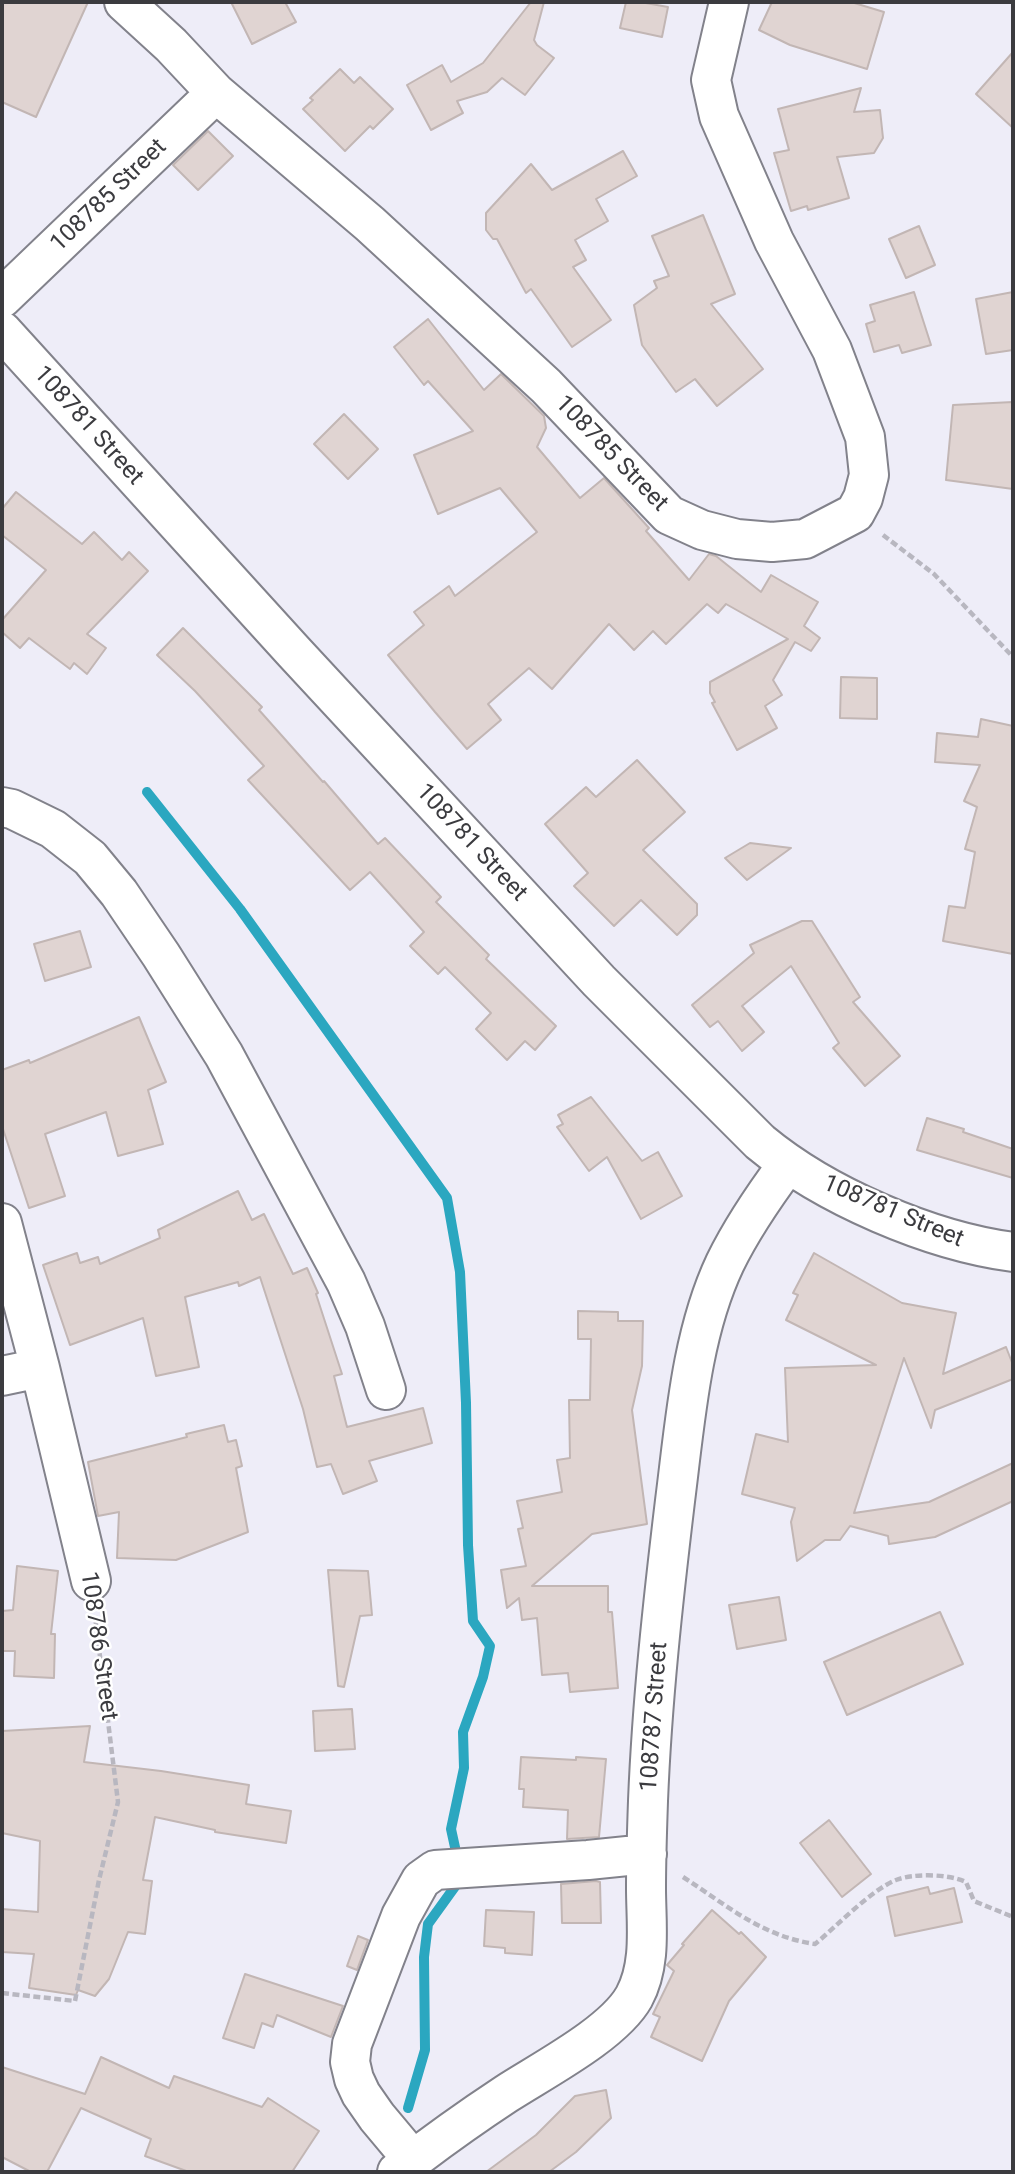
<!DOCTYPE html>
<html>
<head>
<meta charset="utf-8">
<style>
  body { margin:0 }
  #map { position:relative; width:1015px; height:2174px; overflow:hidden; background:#eeedf8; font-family:Roboto,sans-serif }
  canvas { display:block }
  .frame { position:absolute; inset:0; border:4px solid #3b3b3f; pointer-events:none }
</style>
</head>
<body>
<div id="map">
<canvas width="1015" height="2174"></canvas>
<div class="frame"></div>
</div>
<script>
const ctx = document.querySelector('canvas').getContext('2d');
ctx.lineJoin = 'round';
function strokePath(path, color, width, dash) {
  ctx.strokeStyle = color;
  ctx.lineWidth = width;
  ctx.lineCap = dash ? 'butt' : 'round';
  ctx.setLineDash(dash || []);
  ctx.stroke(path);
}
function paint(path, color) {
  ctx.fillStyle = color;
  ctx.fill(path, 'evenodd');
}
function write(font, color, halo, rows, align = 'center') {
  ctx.font = font + ' Roboto,sans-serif';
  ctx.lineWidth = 5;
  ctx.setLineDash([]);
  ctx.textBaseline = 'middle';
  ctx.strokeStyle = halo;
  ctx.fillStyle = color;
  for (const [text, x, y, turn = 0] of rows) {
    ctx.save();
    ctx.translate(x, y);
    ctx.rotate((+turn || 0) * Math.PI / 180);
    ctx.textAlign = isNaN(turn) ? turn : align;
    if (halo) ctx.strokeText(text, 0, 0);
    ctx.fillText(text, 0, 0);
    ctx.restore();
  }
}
strokePath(new Path2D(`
  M147 792 240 909 447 1198 460 1272 466 1403 468 1545 473 1621 490 1646 483 1677 463 1732 464 1768 451 1829 458 1861
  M408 2108 425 2050 424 1957 428 1924 459 1881V1877`), '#2ba7c0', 10);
const building = new Path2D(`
  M2 2H88L36 117 2 102Z
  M231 2H285L296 22 252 44Z
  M531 2H544L534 40 537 45 554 58 525 95 502 78 487 92 457 101 463 113 431 130 407 85 442 65 451 82 483 63Z
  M626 2H640L668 7 662 37 620 28Z
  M772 2H851L884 12 867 69 790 45 759 30Z
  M1013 52V128L976 94Z
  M340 69 354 83 360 77 393 109 373 129 370 126 345 151 303 109 313 100 310 98Z
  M861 88 854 112 880 110 883 138 874 153 837 157 849 198 808 210 807 206 791 211 774 153 789 150 778 109Z
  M208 131 233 156 198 190 173 165Z
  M623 151 637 176 596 199 608 221 575 240 586 260 573 267 611 320 572 347 531 289 526 293 497 239H493L486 230V213L531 164 552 190Z
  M703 215 735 294 711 304 763 369 717 406 695 379 676 392 642 345 634 305 657 288 654 281 669 276 652 236Z
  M919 226 935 265 906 278 889 239Z
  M914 292 931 345 902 353 899 345 874 352 866 324 875 321 870 305Z
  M1013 292V350L986 354 976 299Z
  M428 319 484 390 501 374 544 416 546 428 537 447 580 498 604 478 649 528 646 531 689 580 709 554 716 556 761 592 771 575 818 602 804 626 820 638 811 651 795 642 773 680 782 695 765 706 777 728 737 750 712 703 715 702 710 693V682L788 639 726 604 718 613 707 604 666 644 653 631 634 650 609 624 552 689 529 668 488 704 501 720 467 749 435 712 388 655 424 625 414 612 449 586 455 596 537 532 500 488 438 514 414 455 473 431 428 381 424 385 394 347Z
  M1013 402V489L946 480 953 405Z
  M344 414 378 449 348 479 314 444Z
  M16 492 82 544 94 532 122 560 129 552 148 571 87 634 106 648 87 674 74 663 70 669 29 638 20 648 2 632V620L46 570 2 535V509Z
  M183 628 262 707 259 710 323 782 324 781 378 844 385 838 441 897 436 902 489 955 486 959 556 1026 535 1050 525 1041 507 1060 476 1029 491 1013 445 967 438 974 410 946 424 932 370 872 350 890 248 780 264 766 195 691 157 655Z
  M841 677 877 678V719L840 718Z
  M981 719 1013 726V954L943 941 949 906 965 908 975 852 965 849 977 807 964 801 980 765 935 762 937 733 978 737Z
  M637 760 685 812 643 850 697 904V915L677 935 641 900 614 926 574 886 588 873 545 824 586 787 596 797Z
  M750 843 791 848 747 880 725 858Z
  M802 921H812L860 997 853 1002 900 1056 865 1086 833 1048 839 1043 791 966 742 1006 764 1032 742 1051 718 1021 710 1027 692 1005 754 953 750 945Z
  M80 931 91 967 45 981 34 944Z
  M139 1017 166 1082 148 1090 163 1144 118 1156 106 1112 45 1134 65 1196 29 1208 2 1126V1070L29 1060 30 1063Z
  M591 1097 642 1161 658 1152 682 1196 641 1219 607 1157 589 1171 557 1127 563 1124 558 1115Z
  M927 1118 964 1129 963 1132 1013 1149V1178L917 1150Z
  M238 1191 252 1220 264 1214 293 1274 307 1268 318 1293 316 1294 342 1374 334 1376 347 1427 423 1408 432 1443 369 1461 377 1481 343 1494 331 1464 317 1467 303 1409 260 1277 239 1286 238 1282 185 1297 199 1367 156 1376 143 1318 70 1345 43 1265 77 1253 80 1263 98 1257 100 1264 160 1238 158 1230Z
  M814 1253 902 1303 956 1313 943 1374 1006 1347 1013 1365V1379L935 1410 931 1428 904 1358 854 1513 929 1502 1013 1463V1501L935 1537 889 1544 888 1536 850 1526 840 1540H825L797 1561 791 1522 795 1508 742 1494 756 1434 788 1442 785 1368 876 1365 786 1320 798 1295 793 1293Z
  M578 1311 618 1312V1321H643L642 1366 632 1410 647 1524 592 1534 532 1586H608V1612H612L618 1688 570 1692 568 1673 542 1675 537 1618 522 1620 519 1598 507 1608 501 1570 526 1566 518 1529 523 1528 517 1501 562 1492 557 1460 570 1458 569 1400H590L591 1339H578Z
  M224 1425 228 1442 236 1440 242 1466 236 1468 248 1532 176 1560 117 1558 119 1512 98 1516 88 1462 187 1437 186 1434Z
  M17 1566 58 1571 51 1634H55L54 1678 14 1676 15 1651H2V1611L13 1610Z
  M328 1570 368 1571 372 1615 360 1616 344 1687 338 1686Z
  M779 1597 786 1640 737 1649 729 1605Z
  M940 1612 963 1664 847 1715 824 1662Z
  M352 1709 355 1749 315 1751 313 1711Z
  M90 1726 84 1762 161 1771 249 1785 246 1804 291 1811 286 1843 215 1832V1830L155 1817 143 1880 152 1881 145 1934 128 1932 109 1979 95 1996 78 1990 76 1995 29 1988 34 1954 2 1952V1909L38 1912 40 1841 2 1833V1731Z
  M521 1757 576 1760V1757L606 1759 599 1837 567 1839 568 1810 523 1807 524 1789H519Z
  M829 1820 871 1874 842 1897 800 1843Z
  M596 1881 600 1882 601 1923H562L561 1884Z
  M928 1887 930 1894 954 1888 962 1922 895 1936 887 1897Z
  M486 1910 534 1912 532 1955 505 1953V1948L484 1946Z
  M712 1910 739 1934 741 1932 766 1957 729 2001 702 2061 651 2037 660 2017 653 2014 674 1971 667 1965 684 1945 682 1944Z
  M358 1936 368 1940 357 1970 347 1966Z
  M245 1974 343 2006 331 2037 277 2015 273 2027 262 2023 254 2048 223 2038Z
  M101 2057 169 2088 174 2076 262 2107 268 2098 319 2131 292 2172H189L145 2156 151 2139 81 2108 47 2172H31L2 2157V2067L85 2094Z
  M606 2090 611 2118 576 2152 549 2172H486L536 2135 575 2096Z`);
paint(building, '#e0d4d2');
strokePath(building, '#c2b6b4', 2);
const minor = new Path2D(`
  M124 2 171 45 216 93
  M2 298 216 93 370 224 546 386 669 515 702 530 737 539 772 542 805 539 855 513 863 498 869 475 865 437 832 350 774 241 719 116 711 80 729 2
  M2 331 294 652 599 981 760 1142C825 1196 930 1241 1013 1252
  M2 807 12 809 53 829 90 858 119 893 161 955 224 1055 346 1282 365 1326 386 1390
  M2 1223 40 1368 91 1581
  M2 1376 40 1368
  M413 2160 377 2117 361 2094 354 2079 350 2062 352 2044 401 1916 421 1880 435 1870 588 1860 647 1854
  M397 2172C432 2145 468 2119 506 2094 543 2070 613 2034 634 1997 652 1964 646 1924 646 1888 646 1859 647 1830 648 1801 652 1701 663 1601 675 1501 685 1423 691 1335 725 1263 742 1228 764 1196 787 1165`);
strokePath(minor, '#82828b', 42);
strokePath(new Path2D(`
  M883 535 934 574 1013 657
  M683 1877C728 1906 761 1936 815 1944 837 1926 871 1890 896 1880 914 1873 949 1874 966 1882L974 1901 1013 1917
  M2 1993 75 2001 99 1880 118 1802 95 1616`), '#b8b7c0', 4.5, [7, 3.5]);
strokePath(minor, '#fff', 38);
write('24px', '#3b3b3f', '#fff', [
  ["108785 Street",109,196,-44],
  ["108781 Street",88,426,48],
  ["108785 Street",611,454,46],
  ["108781 Street",471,843,47],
  ["108781 Street",893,1212,23],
  ["108786 Street",98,1646,82],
  ["108787 Street",655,1717,-86]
]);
</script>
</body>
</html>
